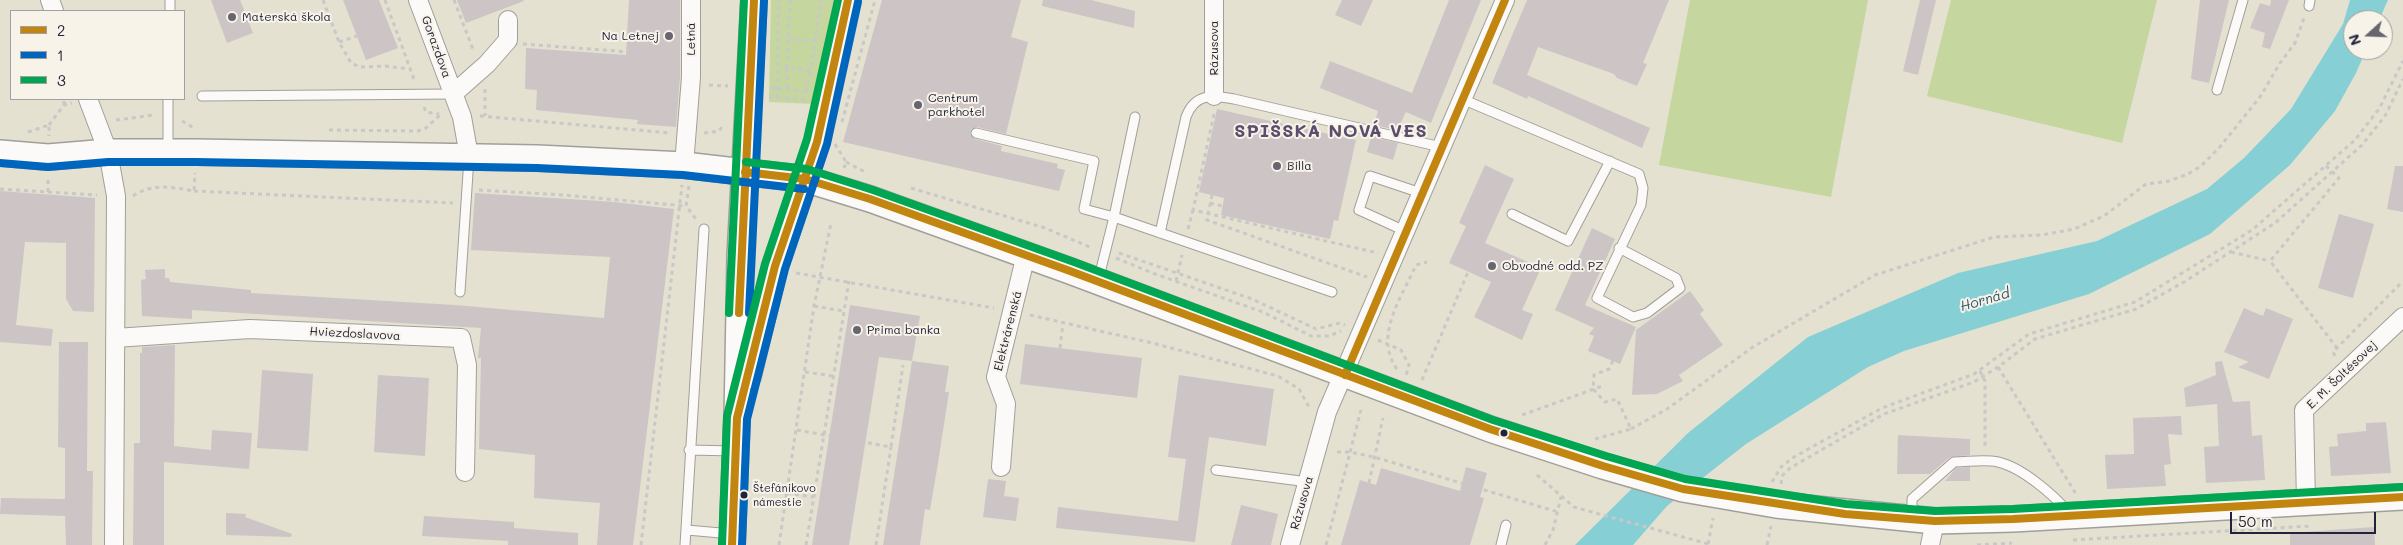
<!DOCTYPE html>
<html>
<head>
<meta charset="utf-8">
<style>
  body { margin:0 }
  #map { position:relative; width:2403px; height:545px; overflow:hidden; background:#e4e1d1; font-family:Mali,sans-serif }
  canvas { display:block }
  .legend { position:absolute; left:10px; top:10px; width:175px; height:90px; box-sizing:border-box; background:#f7f3e8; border:1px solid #a29fa3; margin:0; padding:6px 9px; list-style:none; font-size:15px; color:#22223b }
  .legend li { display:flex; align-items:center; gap:10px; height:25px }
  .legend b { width:25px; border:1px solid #a29fa3 }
  .north { position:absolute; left:2343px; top:10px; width:50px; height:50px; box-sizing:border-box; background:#f7f3e8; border:1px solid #a29fa3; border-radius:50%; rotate:250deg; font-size:14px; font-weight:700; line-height:20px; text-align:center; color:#22223b }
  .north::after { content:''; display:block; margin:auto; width:18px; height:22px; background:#666570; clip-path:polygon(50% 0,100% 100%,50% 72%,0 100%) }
  .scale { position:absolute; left:2230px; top:512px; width:146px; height:22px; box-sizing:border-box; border:2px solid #22223b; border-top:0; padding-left:6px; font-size:15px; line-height:18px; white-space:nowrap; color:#22223b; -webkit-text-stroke:4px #f7f3e8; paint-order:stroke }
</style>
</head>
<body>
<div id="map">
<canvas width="2403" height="545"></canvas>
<ul class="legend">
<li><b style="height:6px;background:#c2850f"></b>2</li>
<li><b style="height:6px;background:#0065bd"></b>1</li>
<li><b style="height:6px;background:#00a651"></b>3</li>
</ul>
<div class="north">N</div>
<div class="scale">50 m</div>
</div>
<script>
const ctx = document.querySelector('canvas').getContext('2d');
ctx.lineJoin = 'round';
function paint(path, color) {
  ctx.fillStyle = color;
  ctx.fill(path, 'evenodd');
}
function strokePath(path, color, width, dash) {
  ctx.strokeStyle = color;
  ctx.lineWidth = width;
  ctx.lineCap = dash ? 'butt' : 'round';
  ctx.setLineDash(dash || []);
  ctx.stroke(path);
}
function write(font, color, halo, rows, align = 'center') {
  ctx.font = font + ' Mali,sans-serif';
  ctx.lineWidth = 4;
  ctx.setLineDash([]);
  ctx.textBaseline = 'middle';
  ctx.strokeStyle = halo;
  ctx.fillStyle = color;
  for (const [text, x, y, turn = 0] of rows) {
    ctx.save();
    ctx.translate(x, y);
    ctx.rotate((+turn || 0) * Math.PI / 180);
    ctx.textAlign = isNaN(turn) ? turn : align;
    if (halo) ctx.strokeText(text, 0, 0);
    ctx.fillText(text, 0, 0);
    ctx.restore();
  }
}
paint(new Path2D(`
  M771 0H840L815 104 769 102Z
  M1690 0H1868L1831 197 1659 165Z
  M1951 0H2157L2122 143 1927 96Z`), '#c5d69f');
paint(new Path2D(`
  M2350 0H2388L2379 20H2353V50H2366L2356 73 2335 111 2290 165 2210 234 2089 294 1904 351 1868 367 1746 444 1667 506 1633 545H1575L1688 433 1808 337 1958 273 2097 241 2207 189 2244 158 2291 109 2343 24Z`), '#86d0d5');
paint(new Path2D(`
  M211 0H240L253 33 227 43Z
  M343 0H379L398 48 366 60Z
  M457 0H523L524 1 466 23Z
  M629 0H680V77L676 127 637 124 638 120 536 110 537 90 525 89 526 48 626 55Z
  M882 0H1021L1011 37 1028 42 1006 134 977 127 971 129 970 134 975 139 1002 146 1001 151 1058 164 1057 168 1065 170 1059 191 843 142Z
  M1043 0H1091L1135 11 1134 28 1042 6Z
  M1342 0H1373L1361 26 1335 15Z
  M1449 0H1481L1431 123 1406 112 1397 130 1374 125 1378 111 1320 88 1330 61 1412 93Z
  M1527 0H1669L1643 63 1647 64 1637 86 1617 78 1614 74 1538 47 1527 75 1650 128 1642 148 1528 96 1527 99 1492 83Z
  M1920 0H1936L1918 75 1903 71Z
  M2200 0H2229L2209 83 2191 79Z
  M2271 0H2289L2270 49 2262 47 2265 33 2250 28 2260 3 2270 6Z
  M1217 109 1356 140 1338 221 1334 220 1330 239 1221 215 1224 198 1199 192Z
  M1371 137 1398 143 1393 160 1367 152Z
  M1485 165 1514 179 1485 243 1541 268 1522 310 1533 314 1522 340 1474 317 1491 282 1449 263 1466 226 1459 223Z
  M2395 166H2403V212L2387 209Z
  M0 191 95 198 94 312 73 311 66 299V243L25 242 16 325 53 329 51 346 0 342Z
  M475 193 615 202 674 209 633 545H597L600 503 534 498 535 455 479 449 481 358H478L481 328 192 310V319L142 316 141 280 146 279 145 270 165 269V278H169L170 282 251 290V293L455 305 604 318 610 257 471 250Z
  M2339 214 2374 224 2353 298 2318 288Z
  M1592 228 1615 239 1585 305 1636 327 1620 364 1588 351 1594 336 1589 334 1594 328 1555 310Z
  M1690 291 1704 310 1700 314 1723 345 1679 375 1683 381 1657 394 1632 395 1636 330Z
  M850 305 920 316 912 361 949 366 945 392H949L938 463 930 510 925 509 920 545H883L912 361 879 357 849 545H812Z
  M2244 308 2263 316 2266 308 2293 319 2269 379 2238 367 2249 362 2224 352Z
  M59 342H88L87 471H93L92 545H66L65 516 0 514 1 498 65 499V448L58 447Z
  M1025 344 1142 358 1137 398 1020 384Z
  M175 345 174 446 211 450 212 430 252 433 249 469 164 462V545H133L134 443H140V353H142V347Z
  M2222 361 2233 402 2250 401 2252 436 2262 435 2265 480 2206 483 2204 447 2219 446 2217 404 2186 407 2184 388 2216 375 2215 362Z
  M262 370 313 374 308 451 257 448Z
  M378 375 429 378 425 456 374 452Z
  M1179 375 1274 389 1266 446 1209 437 1195 542 1056 528 1058 507 1178 521 1186 459 1168 457Z
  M2181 416 2182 435 2168 434 2171 464 2164 465 2166 486 2107 489 2105 455 2134 454 2133 418Z
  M2386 422 2391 473 2331 476 2329 447 2338 446 2337 434 2366 431V423Z
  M1898 435 1970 439V455L1950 457 1930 474H1897Z
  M1466 467 1487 473 1480 497 1484 498 1470 545H1341L1360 480 1376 485 1381 468 1460 491Z
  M1970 467V481H1945L1956 468Z
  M988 479 1006 481 1004 496 1019 498 1016 521 983 517Z
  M1241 505 1278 514 1271 545H1231Z
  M226 513 246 514 245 517 292 534 291 537 226 535Z
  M424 516 514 522V528L578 533V545H508V541L422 536Z
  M2374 527 2375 545H2290V533Z`), '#cdc4c6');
const lane = new Path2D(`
  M2309 6 2310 0
  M170 11V0
  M2217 90 2243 0
  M202 96 453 94
  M1462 99 1639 174 1643 188 1641 205 1597 298 1633 317 1647 313 1680 288 1676 278 1619 248
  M1135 117 1114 217 1332 292
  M976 133 1094 161 1084 209 1114 217 1098 281
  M168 151V99
  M1512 214 1568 241 1610 161
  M1405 231 1359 210 1370 176 1421 193
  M1160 233 1186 117C1195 93 1212 95 1234 99L1441 147
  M460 292 469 158
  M689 450 735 451
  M1216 470 1308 482
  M1912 516V499L1954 462C1968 462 1984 459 1998 462 2021 467 2053 494 2068 512
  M687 530 732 534
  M685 545 704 229
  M1501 545 1506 525`);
const street = new Path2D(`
  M50 0 54 11
  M418 0 462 117 469 156
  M1214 0V96
  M453 94 487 64 508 40V20
  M88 99 108 152 116 196 114 545
  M684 165 691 77V0
  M805 179 817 142 848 0
  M115 338 250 329 461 338 467 365 465 472
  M1001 467 1006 404 996 377 1026 255
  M2306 502 2304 410 2403 317
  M1290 545 1327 412 1505 0
  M1930 545 1935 521`);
const secondary = new Path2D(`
  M0 153 48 157 108 152H196L537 158 684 165 805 179 870 199 1070 271 1490 429 1603 466 1683 489 1776 505 1935 521 2013 519 2403 497
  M748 376 775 266 805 179
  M732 545 737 418 740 256 754 0`);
strokePath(lane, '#a19f99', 11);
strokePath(street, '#a19f99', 20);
strokePath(secondary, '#a19f99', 28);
strokePath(new Path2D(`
  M323 0 339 42 351 63 360 67 385 66 410 69
  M385 0 415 82
  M454 0 474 52
  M790 0 787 68 811 70 821 0
  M789 39 816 41
  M339 42 357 36
  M523 44 630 52
  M787 68V88
  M709 85 728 86
  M771 88 810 92
  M485 89V116
  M806 92 811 70
  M769 97 807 100
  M777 98 779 0
  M64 105V99
  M424 107 426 112 439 114
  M1214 114 1193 210 1378 253
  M480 116 670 133
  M912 119 963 130
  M116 120 154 115
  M182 121 196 129
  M842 122 875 0
  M49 125 64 105 72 103
  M329 130 418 131 426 128 441 114
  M28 132 49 125V136
  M704 133 719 131 724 124
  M835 144 846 162 844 168
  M846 162 867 173
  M2326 166 2339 178 2270 261 2337 348
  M689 186 686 206 696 219
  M911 188 1045 228 1092 248
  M0 189 48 192V177
  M479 190 563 195 686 206
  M194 191 453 203
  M48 192 97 195
  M1212 195 1207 220 1367 277
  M133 196C152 183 172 187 194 191L195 173
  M1210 203 1222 206
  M1188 229 1193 210
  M2231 252 2270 261
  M1119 253 1252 299 1316 329 1340 323 1345 325
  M1116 258 1155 274 1263 312 1311 336H1329L1341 331
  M796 273 994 308
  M1176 281 1182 255
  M814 306 843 311
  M1030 315 1148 342 1278 376 1299 389 1309 407
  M1378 340 1401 350 1409 365 1406 376
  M1060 348 1063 323
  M2335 356 2333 352 2403 281
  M1998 367 2076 494
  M1397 369C1373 336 1402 297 1416 265L1427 262
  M1980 371 1985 381V449
  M805 372 833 376
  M1422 380 1468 272
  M1522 415 1605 385
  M1631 429 1667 409 1753 347 1875 275 1994 237 2042 235 2074 229 2104 216 2146 184 2169 181 2188 174 2201 166 2219 148 2260 97 2280 63 2295 43 2304 18
  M797 430 891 447 903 365
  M1595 439 1631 429 1617 399 1605 402 1593 389 1594 375 1609 369 1628 329
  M1337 452H1350L1374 457 1558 512
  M1537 475 1574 507 1712 545
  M1772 482 1781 467 1794 457 1882 408 1974 374 2029 334 2135 302 2252 230 2355 140 2379 109 2403 61
  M1369 483 1383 418
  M1781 484 1782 476 1790 468 1884 414 1974 382 1998 367 2035 339 2136 309 2184 282 2275 223 2362 145 2385 116 2403 79
  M787 493 813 497
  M2073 540 2311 526
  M1708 544 1713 518
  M641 545 682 185
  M779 545 814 306 831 223
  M806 545 849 281
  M876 545 891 447
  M1326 545 1361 410
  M1545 545 1553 530 1561 497
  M1767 545 1771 526
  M1977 545 2012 543`), '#c8c8c6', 3, [4, 4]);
strokePath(lane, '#fbfaf8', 9);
strokePath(street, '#fbfaf8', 18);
strokePath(secondary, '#fbfaf8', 25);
strokePath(new Path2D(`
  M745 172 805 179 870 199 1070 271 1490 429 1603 466 1683 489 1845 514 1935 521 2013 519 2403 497
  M739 313 754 0
  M1345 375 1505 0
  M732 545 737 418 775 266 817 142 848 0`), '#c2850f', 8);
strokePath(new Path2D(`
  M0 163 48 167 108 162H196L537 168 683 175 804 189
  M749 313 764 0
  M742 545 747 419 785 269 827 144 858 2`), '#0065bd', 8);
strokePath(new Path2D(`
  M746 162 807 169 873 190 1074 262 1493 420 1606 456 1685 479 1846 504 1935 511 2013 509 2402 487
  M729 313 744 0
  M722 545 727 416 765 264 807 139 838 0`), '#00a651', 8);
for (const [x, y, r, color] of [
  [232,17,5,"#666570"],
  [669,36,5,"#666570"],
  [918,105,5,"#666570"],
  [1277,166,5,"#666570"],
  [1492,266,5,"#666570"],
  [857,330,5,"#666570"],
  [1504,433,4.5,"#22223b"],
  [744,495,4.5,"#22223b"]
]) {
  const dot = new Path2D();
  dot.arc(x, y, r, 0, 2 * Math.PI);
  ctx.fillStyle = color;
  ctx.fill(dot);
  strokePath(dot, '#f7f3e8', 2);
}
write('11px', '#22223b', '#f7f3e8', [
  ["Štefánikovo",753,489],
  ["námestie",753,503]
], 'left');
write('12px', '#22223b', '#f7f3e8', [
  ["Materská škola",242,17],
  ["Na Letnej",659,36,"right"],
  ["Centrum",928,98],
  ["parkhotel",928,112],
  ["Billa",1287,166],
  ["Obvodné odd. PZ",1502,266],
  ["Prima banka",867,330]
], 'left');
write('12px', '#22223b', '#f7f3e8', [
  ["Letná",691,39,-90],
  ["Gorazdova",436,47,70],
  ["Rázusova",1214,48,-90],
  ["Elektrárenská",1008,331,-76],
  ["Hviezdoslavova",355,334,3],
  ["E. M. Šoltésovej",2342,375,-44],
  ["Rázusova",1302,503,-74]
]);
write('italic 14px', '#34546a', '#f7f3e8', [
  ["Hornád",1985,300,-16]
]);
ctx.letterSpacing = '1px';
write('bold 18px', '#5b4d6e', '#f7f3e8', [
  ["SPIŠSKÁ NOVÁ VES",1331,131]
]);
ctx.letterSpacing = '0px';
</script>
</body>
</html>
